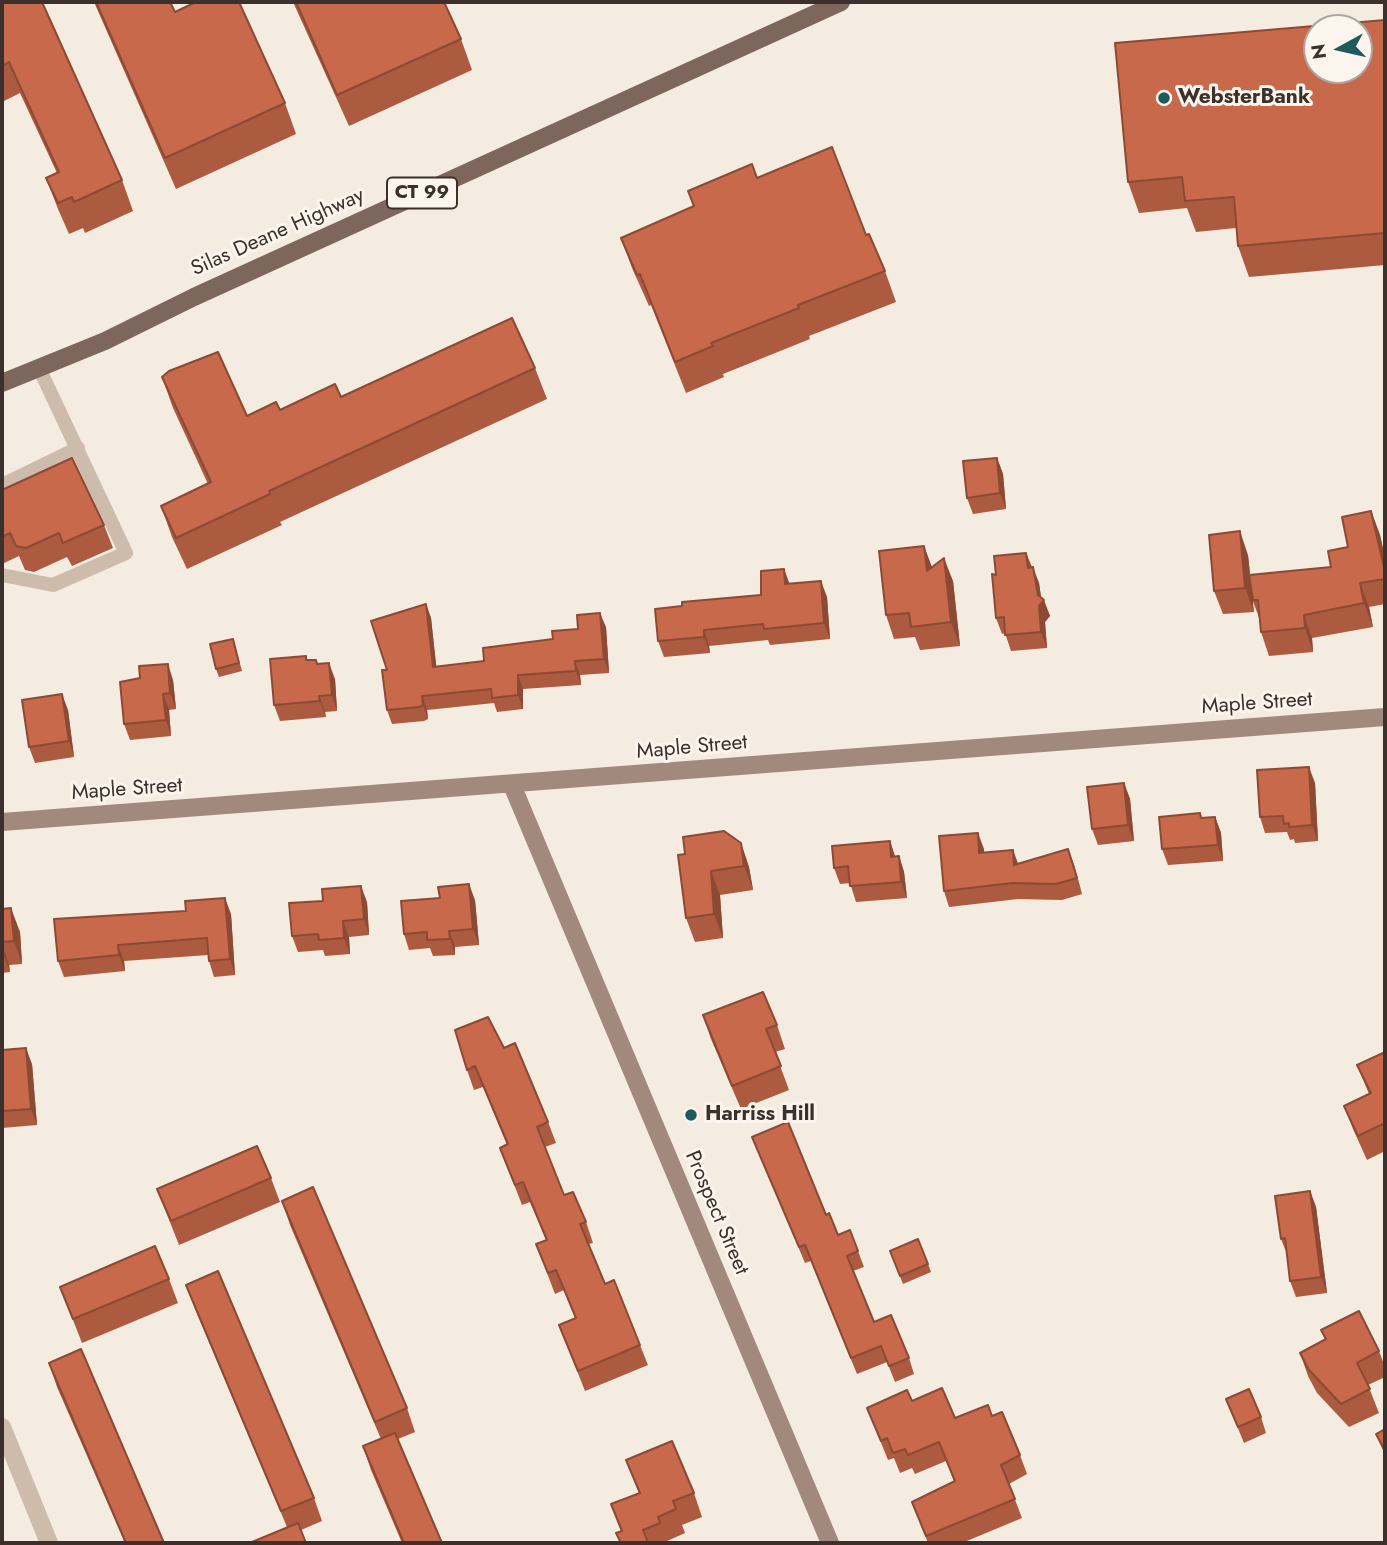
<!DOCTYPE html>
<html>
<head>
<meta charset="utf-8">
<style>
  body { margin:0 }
  #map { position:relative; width:1387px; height:1545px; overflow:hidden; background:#f4ebe1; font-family:Jost,sans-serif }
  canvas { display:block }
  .frame { position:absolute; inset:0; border:4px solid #3b302b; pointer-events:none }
  .north { position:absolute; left:1303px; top:14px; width:70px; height:70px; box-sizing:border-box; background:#fbf5ee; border:2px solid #aea6a0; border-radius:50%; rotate:262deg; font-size:19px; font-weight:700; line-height:28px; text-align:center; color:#3b302b }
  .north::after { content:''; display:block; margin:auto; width:24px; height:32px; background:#1f5a5e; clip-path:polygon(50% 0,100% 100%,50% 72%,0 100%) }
</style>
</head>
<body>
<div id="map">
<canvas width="1387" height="1545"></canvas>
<div class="frame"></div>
<div class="north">N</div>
</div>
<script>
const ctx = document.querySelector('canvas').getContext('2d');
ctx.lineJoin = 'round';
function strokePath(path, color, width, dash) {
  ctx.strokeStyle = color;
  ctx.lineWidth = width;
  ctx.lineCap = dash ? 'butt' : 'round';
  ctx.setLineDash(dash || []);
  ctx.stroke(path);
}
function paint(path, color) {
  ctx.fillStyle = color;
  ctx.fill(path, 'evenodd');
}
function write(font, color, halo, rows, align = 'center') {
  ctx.font = font + ' Jost,sans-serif';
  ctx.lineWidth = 6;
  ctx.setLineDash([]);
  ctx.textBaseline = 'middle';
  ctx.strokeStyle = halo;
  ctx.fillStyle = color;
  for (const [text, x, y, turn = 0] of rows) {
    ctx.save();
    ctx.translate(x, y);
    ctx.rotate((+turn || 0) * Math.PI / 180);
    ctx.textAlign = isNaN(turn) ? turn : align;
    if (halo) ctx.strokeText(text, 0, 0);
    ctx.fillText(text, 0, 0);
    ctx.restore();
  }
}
strokePath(new Path2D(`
  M2 485 78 448
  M2 575 53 585 126 553 39 368`), '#cdbbac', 14);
strokePath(new Path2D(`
  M2 1427 49 1543`), '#cdbbac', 18);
strokePath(new Path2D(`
  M512 785 830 1543
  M2 822 1385 717`), '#a18a7d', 18);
strokePath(new Path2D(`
  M2 383 105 341 194 297 841 2`), '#7d675c', 18);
paint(new Path2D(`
  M2 2 122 180 133 211 85 233 83 228 69 234 58 209 46 178 57 173 20 93 2 102Z
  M94 2H170L175 12 285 103 296 134 176 189Z
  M293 2H444L461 39 472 70 349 126Z
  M1385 20V265L1249 277 1238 246 1236 228 1196 232 1187 208 1139 213 1128 182Z
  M757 178 866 235 885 271 896 302 809 336 810 339 723 374 724 377 686 393 651 305 649 306 632 268 621 238 693 206 688 191Z
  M535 368 547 399 280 522 282 525 187 569 172 537 161 506 208 484 173 408 162 377 247 416 341 397Z
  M997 458 1003 474 1006 509 973 514 967 498Z
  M2 490 104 525 113 548 72 566 67 557 34 572 25 570 19 556 2 564Z
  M1371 511 1380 535 1385 558V604L1369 607 1373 627 1312 638 1313 652 1269 656 1261 632 1260 620 1252 599 1254 612 1223 614 1214 591 1248 555 1250 575 1331 567 1348 547Z
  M924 546 932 568 953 581 960 646 920 650 915 637 894 639 886 615Z
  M1026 553 1039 583 1041 598 1050 616 1045 622 1047 648 1011 651 1005 633 1002 634 996 618V575Z
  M784 569 789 584 827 597 830 639 770 645 768 640 709 646 710 653 664 657 658 641 761 595Z
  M426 604 431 618 436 667 484 661 553 639 606 627 609 673 580 675 581 685 523 689V709L497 712 494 703 427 710 428 719 424 721 392 724 387 710V670Z
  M233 639 242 671 219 677 216 669Z
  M307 660 318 664 335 679 337 711 325 712 326 717 280 721 274 705Z
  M173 680 176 709 169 710 171 736 130 740 124 724Z
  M68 710 74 757 35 763 29 747Z
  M1124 783 1130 799 1134 841 1098 845 1092 829Z
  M1315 783 1318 841 1295 843 1294 839 1290 840 1287 832 1265 833 1260 817Z
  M1200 813 1202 818 1215 817 1221 833 1223 861 1168 865 1162 849Z
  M890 841 895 856H899L904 872 907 898 856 902 850 883 840 884 834 868Z
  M741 843 749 867 753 890 720 895 723 938 695 942 686 918 678 855Z
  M984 849V853L1018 864 1074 865 1082 894 1062 900 1018 899 949 907 944 891Z
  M475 900 479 945 455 947V955L433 956 430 948 409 950 404 934Z
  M367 902 369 935 349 937 350 954 325 956 323 950 298 952 292 936Z
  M2 909 20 932 22 964 9 965 10 972 2 973Z
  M231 914 235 975 214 977 209 961 208 955 124 961 125 971 64 977 58 961Z
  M703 1015 777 1025 785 1049 775 1052 789 1090 741 1109 711 1039Z
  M504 1048 548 1122 556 1143 545 1147 564 1195 586 1222 593 1243 588 1244 605 1284 640 1345 648 1365 585 1391 559 1325 575 1318 564 1290 555 1294 536 1244 546 1240 530 1202 522 1205 500 1148 507 1145 483 1087 474 1090 467 1070Z
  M2 1050 32 1064 37 1125 2 1128Z
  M1385 1058V1151L1367 1160 1353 1129 1344 1106 1369 1094 1357 1065Z
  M752 1137 826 1215 838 1235 858 1251 864 1267 853 1271 874 1322 909 1358 914 1374 895 1382 887 1362 857 1374 811 1261 805 1263Z
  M271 1178 280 1202 179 1245 157 1189Z
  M1310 1191 1316 1207 1327 1293 1296 1297 1290 1281 1287 1254 1281 1239Z
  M282 1201 407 1408 415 1432 398 1439 442 1543H402L371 1470 363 1446 381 1439 290 1225Z
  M890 1251 928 1264 931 1272 903 1284Z
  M169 1279 178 1303 82 1343 60 1287Z
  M186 1285 314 1498 322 1521 301 1530 287 1527 195 1309Z
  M1321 1330 1379 1351 1385 1367V1377L1368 1385 1379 1413 1349 1427 1317 1393 1308 1376 1300 1353 1325 1340Z
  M49 1363 164 1543H125L57 1387Z
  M1226 1399 1261 1417 1266 1433 1244 1443Z
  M912 1401 955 1418 992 1416 1020 1455 1027 1474 1009 1484 1022 1518 962 1543H928L912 1502 954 1481 946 1461 915 1474 912 1468 900 1473 894 1458 888 1460 867 1408Z
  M1385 1429V1455L1376 1434Z
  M626 1460 694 1493 702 1517 682 1525 685 1533 667 1541 668 1543H620L621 1531 611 1504 639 1493Z`), '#ac5a40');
paint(new Path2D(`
  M997 458 1003 474 1006 509 1000 493Z
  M1371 511 1380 535 1385 558V572Z
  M1240 531 1248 555 1254 612 1245 588Z
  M924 546 933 570 927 571Z
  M1026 553 1032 569 1028 568Z
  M944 558 953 581 960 646 951 622Z
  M1033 567 1039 583 1042 603 1044 600 1050 616 1045 622 1047 648 1041 632 1038 595Z
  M784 569 790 585 785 584Z
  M821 581 827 597 830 639 824 623Z
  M1360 583 1369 607 1373 627 1364 603Z
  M426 604 431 618 438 681 433 667Z
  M600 613 606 627 609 673 604 659Z
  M1304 615 1312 638 1313 652 1305 628Z
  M704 630 709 646 710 653 704 637Z
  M575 661 580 675 581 685 576 671Z
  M329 663 335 679 337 711 332 695Z
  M168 664 173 680 176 709 170 693Z
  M518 675 523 689V709L518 695Z
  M62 694 68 710 74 757 69 741Z
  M163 694 169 710 171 736 166 720Z
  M319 696 325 712 326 717 320 701Z
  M422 696 427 710 428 719 423 705Z
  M1309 767 1315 783 1318 841 1312 825Z
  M1124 783 1130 799 1134 841 1128 825Z
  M1215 817 1221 833 1223 861 1218 845Z
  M978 833 984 849 985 869 979 853Z
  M890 841 895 857H891Z
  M741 843 749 867 753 890 744 866Z
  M1068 849 1074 865 1082 894 1077 878Z
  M1013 850 1019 866 1014 865Z
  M899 856 904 872 907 898 901 882Z
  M711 871 720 895 723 938 714 914Z
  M469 884 475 900 479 945 473 929Z
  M361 886 367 902 369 935 364 919Z
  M225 898 231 914 235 975 230 959Z
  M11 908 20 932 22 964 14 941Z
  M343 921 349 937 350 954 344 938Z
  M449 931 455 947V955L450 939Z
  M2 944 9 965 10 972 2 950Z
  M118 945 124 961 125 971 119 955Z
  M26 1048 32 1064 37 1125 31 1109Z
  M1310 1191 1316 1207 1327 1293 1321 1277Z`), '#8c4a34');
const building = new Path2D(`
  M2 2H42L122 180 74 202 72 197 58 203 46 178 59 172 9 62 2 66Z
  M96 2H170L175 12 196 2H239L285 103 165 158Z
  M296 2H444L461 39 337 95Z
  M1385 20V233L1238 246 1234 197 1185 201 1182 177 1128 182 1115 43ZM1317 28H1359V70H1317Z
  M832 147 866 235 869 234 885 271 798 305 799 308 711 343 713 346 675 362 640 274 637 275 621 238 694 206 688 191 752 164 757 178Z
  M512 318 535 368 269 491 270 494 176 538 161 506 211 482 162 377 169 371 218 352 247 416 276 402 280 410 335 384 341 397Z
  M72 458 104 525 63 543 59 533 26 548 16 546 10 533 2 537V490Z
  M997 458 1000 493 967 498 963 461Z
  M1371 511 1385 572V579L1360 583 1364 603 1304 615 1305 628 1261 632 1258 600H1253L1249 575 1331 567 1328 551 1348 547 1342 517Z
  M1240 531 1245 588 1214 591 1209 535Z
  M924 546 927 571 944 558 951 622 911 627 909 613 886 615 879 551Z
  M1026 553 1028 568 1033 567 1038 595 1044 600 1039 606 1041 632 1005 635 1004 617 996 618 992 574 996 575 994 556Z
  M784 569 785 584 821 581 824 623 764 629 763 624 704 630V637L658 641 655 609 682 606V602L761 595V571Z
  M426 604 433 667 484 661 483 648 553 639 552 631 578 629 577 615 600 613 604 659 575 661 576 671 518 675V695L492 698 491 689 422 696 423 705 419 707 387 710 382 670H387L371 621Z
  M233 639 239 663 216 669 210 644Z
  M306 656V660H316L317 664 329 663 332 695 319 696 320 701 274 705 270 659Z
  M168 664 170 693 163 694 166 720 124 724 120 682 140 678 139 666Z
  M62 694 69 741 29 747 22 700Z
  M1309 767 1312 825 1289 827V823L1284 824 1283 816 1260 817 1257 770Z
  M1124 783 1128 825 1092 829 1087 787Z
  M1200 813 1201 818 1215 817 1218 845 1162 849 1159 817Z
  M724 831 741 843 744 866 711 871 714 914 686 918 678 855 685 854 683 837Z
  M978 833 979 853 1013 850 1014 865 1068 849 1077 878 1056 884 1012 883 944 891 939 836Z
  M890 841 891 857 899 856 901 882 850 886 848 866 834 868 832 846Z
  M469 884 473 929 449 931 450 939 427 940V932L404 934 401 901 440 898 438 887Z
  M361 886 364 919 343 921 344 938 319 940 318 934 292 936 289 903 323 901 322 889Z
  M225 898 230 959 209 961 207 938 118 945 119 955 58 961 54 919 186 911 185 901Z
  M11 908 14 941 2 942V909Z
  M763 992 777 1025 766 1029 781 1066 732 1086 703 1015Z
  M488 1017 504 1048 515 1043 548 1122 537 1127 564 1195 573 1192 586 1222 580 1224 605 1284 614 1280 640 1345 578 1371 559 1325 576 1318 556 1270 548 1273 536 1244 547 1240 523 1182 515 1185 500 1148 508 1144 475 1066 467 1070 455 1030Z
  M26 1048 31 1109 2 1111V1050Z
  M1383 1053 1385 1058V1123L1358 1136 1344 1106 1371 1093 1357 1065Z
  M788 1122 826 1215 829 1213 838 1235 850 1230 858 1251 847 1256 874 1322 891 1315 909 1358 889 1366 881 1346 851 1358 805 1245 799 1247 752 1137Z
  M257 1146 271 1178 171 1221 157 1189Z
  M313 1187 407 1408 375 1422 282 1201Z
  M1310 1191 1321 1277 1290 1281 1285 1238 1281 1239 1275 1196Z
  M918 1239 928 1264 900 1276 890 1251Z
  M155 1246 169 1279 73 1319 60 1287Z
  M218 1271 314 1498 281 1511 186 1285Z
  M1359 1311 1379 1351 1357 1363 1370 1389 1341 1404 1309 1370 1300 1353 1326 1339 1321 1330Z
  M81 1349 164 1543H126L49 1363Z
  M942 1388 955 1418 988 1405 992 1416 1002 1412 1020 1455 1001 1465 1015 1499 926 1536 912 1502 955 1481 939 1442 908 1455 905 1449 893 1453 887 1438 881 1441 867 1408 907 1390 912 1401Z
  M1249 1389 1261 1417 1238 1427 1226 1399Z
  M1385 1429V1451L1376 1434Z
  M395 1433 442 1543H404L363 1446Z
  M672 1441 694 1493 673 1501 676 1509 658 1517 660 1523 643 1530 648 1543H621L616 1533 622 1531 611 1504 640 1493 626 1460Z
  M298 1523 306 1543H253L252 1542Z`);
paint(building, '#c8694b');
strokePath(building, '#8c4a34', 2);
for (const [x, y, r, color] of [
  [1164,98,7,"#1f5a5e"],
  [691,1115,7,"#1f5a5e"]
]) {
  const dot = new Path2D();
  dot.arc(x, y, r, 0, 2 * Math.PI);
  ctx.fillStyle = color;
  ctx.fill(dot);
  strokePath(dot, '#fbf5ee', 2.5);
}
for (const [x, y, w] of [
  [422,193,70]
]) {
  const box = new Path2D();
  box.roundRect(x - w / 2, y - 15.5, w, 31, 5);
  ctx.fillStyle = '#fbf5ee';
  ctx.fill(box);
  strokePath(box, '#3b302b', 2);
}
write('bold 19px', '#3b302b', null, [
  ["CT 99",422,193]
]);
write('bold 21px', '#3b302b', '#fbf5ee', [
  ["WebsterBank",1178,98],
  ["Harriss Hill",705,1115]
], 'left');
write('21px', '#3b302b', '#fbf5ee', [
  ["Silas Deane Highway",278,233,-24],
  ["Maple Street",1257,704,-4],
  ["Maple Street",692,748,-5],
  ["Maple Street",127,790,-4],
  ["Prospect Street",716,1213,67]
]);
</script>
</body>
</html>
